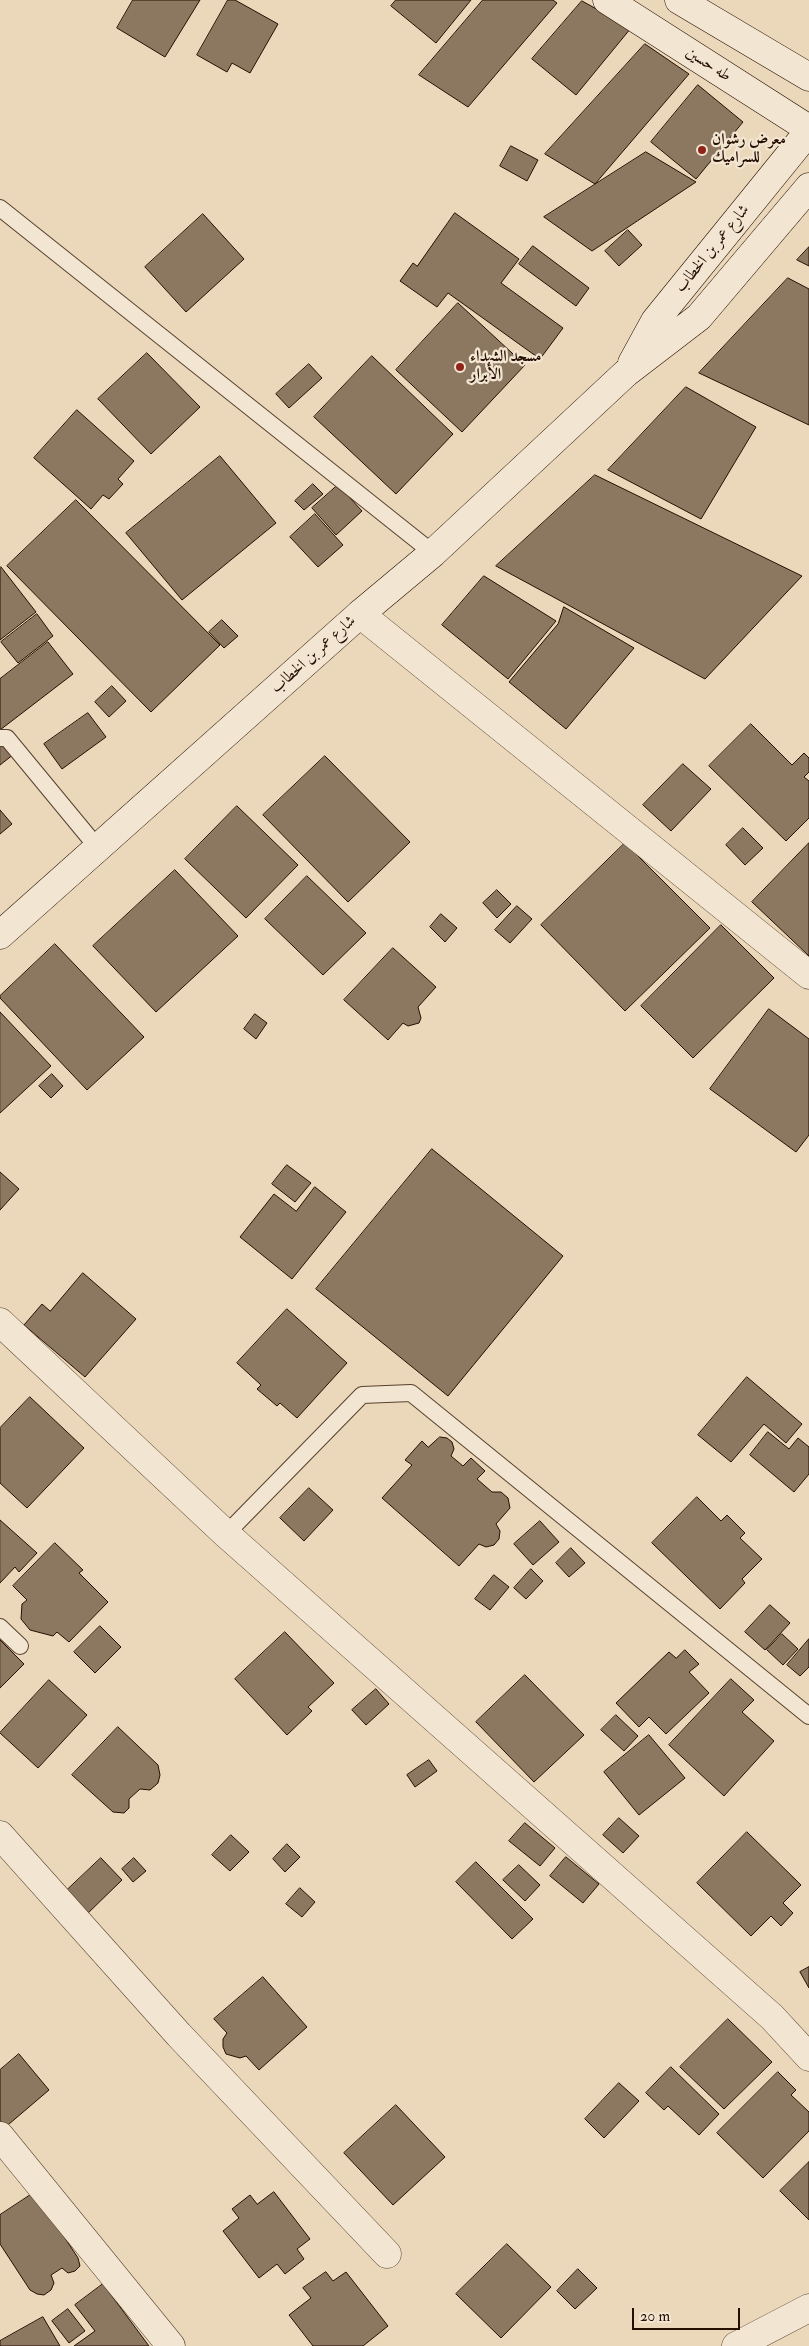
<!DOCTYPE html>
<html>
<head>
<meta charset="utf-8">
<style>
  body { margin:0 }
  #map { position:relative; width:809px; height:2346px; overflow:hidden; background:#ebd7b9; font-family:"IM FELL Double Pica",serif }
  canvas { display:block }
  .scale { position:absolute; left:632px; top:2308px; width:108px; height:22px; box-sizing:border-box; border:2px solid #260f00; border-top:0; padding-left:6px; font-size:15px; line-height:18px; white-space:nowrap; color:#260f00; -webkit-text-stroke:4px #f2e5d2; paint-order:stroke }
</style>
</head>
<body>
<div id="map">
<canvas width="809" height="2346"></canvas>
<div class="scale">20 m</div>
</div>
<script>
const ctx = document.querySelector('canvas').getContext('2d');
ctx.lineJoin = 'round';
function paint(path, color) {
  ctx.fillStyle = color;
  ctx.fill(path, 'evenodd');
}
function strokePath(path, color, width, dash) {
  ctx.strokeStyle = color;
  ctx.lineWidth = width;
  ctx.lineCap = dash ? 'butt' : 'round';
  ctx.setLineDash(dash || []);
  ctx.stroke(path);
}
function write(font, color, halo, rows, align = 'center') {
  ctx.font = font + ' "IM FELL Double Pica",Amiri,serif';
  ctx.lineWidth = 4.5;
  ctx.setLineDash([]);
  ctx.textBaseline = 'middle';
  ctx.strokeStyle = halo;
  ctx.fillStyle = color;
  for (const [text, x, y, turn = 0] of rows) {
    ctx.save();
    ctx.translate(x, y);
    ctx.rotate((+turn || 0) * Math.PI / 180);
    ctx.textAlign = isNaN(turn) ? turn : align;
    if (halo) ctx.strokeText(text, 0, 0);
    ctx.fillText(text, 0, 0);
    ctx.restore();
  }
}
const building = new Path2D(`
  M133 0H200L165 57 117 28Z
  M228 0H235L278 24 250 73 232 63 227 72 197 55Z
  M396 0H471L436 43 391 6Z
  M483 0H553L557 3 468 107 419 75Z
  M582 1 631 28 576 95 532 59Z
  M645 44 689 74 595 184 545 154Z
  M698 85 743 122 696 179 651 142Z
  M511 146 538 160 527 181 500 166Z
  M646 152 696 182 592 251 544 217Z
  M455 213 519 259 501 283 563 328 540 359 448 293 437 307 400 281 413 263 417 266Z
  M203 214 244 259 186 312 145 267Z
  M628 230 642 245 619 266 605 251Z
  M533 246 589 288 576 306 519 264Z
  M809 247V266L797 260Z
  M788 278 809 289V425L699 373Z
  M458 303 525 365 462 432 396 370Z
  M147 353 200 407 151 454 98 399Z
  M372 356 453 434 396 494 314 417Z
  M309 364 322 378 289 408 276 394Z
  M686 387 756 427 701 519 608 470Z
  M77 410 134 461 118 479 123 484 109 499 103 495 91 509 34 458Z
  M220 456 276 523 182 600 126 533Z
  M595 475 802 576 705 679 496 566Z
  M313 484 323 494 304 510 295 501Z
  M338 485 362 511 336 535 312 508Z
  M76 500 220 645 151 712 7 566Z
  M315 514 343 545 318 567 290 537Z
  M1 567 36 612 0 640V568Z
  M484 576 556 621 508 679 442 625Z
  M564 607 634 648 566 729 509 682 558 624Z
  M37 614 53 636 18 663 1 642Z
  M222 620 238 636 224 648 209 632Z
  M48 642 73 674 0 730V679Z
  M112 686 126 701 109 717 95 702Z
  M88 713 106 737 62 769 44 744Z
  M751 724 792 765 804 753 809 758V772L804 777 809 781V818L786 841 709 766Z
  M0 743 14 754 0 765Z
  M325 756 410 842 348 902 263 815Z
  M683 764 711 789 671 831 643 805Z
  M237 806 298 865 246 918 185 859Z
  M0 810 12 824 0 834Z
  M743 828 763 848 745 865 726 845Z
  M625 843 710 928 625 1011 541 925Z
  M809 843V956L752 902Z
  M175 870 238 936 156 1012 93 946Z
  M307 876 366 933 323 975 265 919Z
  M497 890 511 904 497 918 483 903Z
  M517 906 532 919 510 943 495 930Z
  M441 914 457 928 445 942 430 927Z
  M721 925 774 978 693 1058 641 1006Z
  M55 944 144 1037 87 1090 0 998V996Z
  M393 948 436 987 418 1007 421 1018 419 1023 408 1026 403 1023 388 1040 344 1000Z
  M769 1009 809 1039V1135L796 1152 710 1089Z
  M0 1012 51 1066 0 1113Z
  M255 1014 267 1023 256 1039 244 1029Z
  M52 1074 63 1086 51 1098 39 1086Z
  M432 1149 563 1256 448 1396 316 1289Z
  M287 1165 311 1183 295 1202 272 1184Z
  M0 1172 19 1189 0 1210Z
  M315 1187 346 1212 292 1279 240 1237 274 1194 296 1211Z
  M83 1273 136 1319 85 1377 24 1325 42 1304 50 1311Z
  M287 1309 347 1363 297 1418 280 1403 277 1406 257 1389 261 1385 237 1363Z
  M747 1377 802 1424 786 1443 764 1424 731 1462 698 1435Z
  M30 1397 84 1448 27 1508 0 1483V1428Z
  M768 1432 789 1449 798 1438 809 1447V1474L794 1492 750 1455Z
  M440 1437 447 1438 452 1442 454 1449 451 1456 463 1466 471 1458 485 1471 477 1479 492 1492H501L508 1498 510 1508 496 1524 500 1531 499 1539 494 1545 486 1547 479 1544 459 1566 382 1498 412 1465 405 1460 422 1441 428 1447Z
  M309 1488 333 1510 304 1541 280 1518Z
  M697 1497 721 1521 727 1515 745 1533 740 1538 762 1559 742 1579 745 1583 720 1609 652 1543Z
  M0 1520 37 1553 19 1572 15 1567 0 1583Z
  M540 1521 559 1542 533 1565 514 1544Z
  M55 1543 83 1570 79 1573 108 1602 69 1642 57 1632 53 1636 30 1630 21 1619 22 1604 27 1600 13 1586Z
  M571 1548 585 1563 569 1577 556 1563Z
  M531 1569 543 1581 526 1599 514 1588Z
  M494 1575 509 1587 490 1610 475 1599Z
  M770 1605 790 1623 765 1650 745 1632Z
  M100 1626 121 1647 95 1673 74 1652Z
  M285 1632 334 1683 308 1707 312 1711 287 1735 235 1679Z
  M782 1634 798 1649 783 1665 767 1650Z
  M809 1639V1667L800 1676 787 1665Z
  M0 1640 24 1664 0 1688Z
  M685 1650 699 1664 689 1672 709 1693 666 1734 649 1717 639 1727 616 1703 669 1652 676 1658Z
  M525 1675 584 1735 534 1782 476 1722Z
  M731 1679 754 1700 742 1712 774 1741 724 1796 669 1745Z
  M49 1680 87 1715 38 1768 0 1733Z
  M376 1689 389 1704 366 1725 352 1710Z
  M616 1715 638 1736 624 1751 601 1730Z
  M118 1727 158 1765 160 1775 158 1783 150 1790 140 1789 129 1799V1808L124 1813 113 1812 72 1775Z
  M649 1735 685 1778 639 1815 604 1772Z
  M429 1760 437 1771 415 1787 407 1775Z
  M619 1818 639 1836 623 1853 603 1835Z
  M525 1823 555 1848 540 1866 509 1841Z
  M747 1832 801 1885 783 1903 793 1913 781 1926 771 1916 751 1936 697 1883Z
  M231 1835 249 1852 230 1871 212 1855Z
  M287 1844 300 1857 285 1872 273 1859Z
  M566 1857 599 1884 583 1903 550 1876Z
  M101 1858 122 1880 85 1916 64 1893Z
  M134 1858 146 1871 133 1882 122 1869Z
  M476 1862 533 1919 512 1939 456 1882Z
  M519 1865 540 1885 525 1901 503 1880Z
  M300 1888 315 1902 302 1917 286 1904Z
  M809 1967V1988L800 1972Z
  M263 1977 307 2027 259 2070 246 2056 240 2058 226 2054 223 2047V2039L227 2033 214 2019Z
  M728 2019 772 2062 724 2109 680 2067Z
  M19 2054 49 2090 2 2130 0 2127V2070Z
  M671 2067 719 2114 699 2135 668 2106 664 2110 646 2093Z
  M778 2072 796 2090 791 2095 809 2112V2131L763 2178 717 2133Z
  M619 2083 639 2101 604 2138 585 2119Z
  M396 2105 445 2157 393 2205 344 2153Z
  M809 2162V2220L780 2191Z
  M35 2192 78 2258 80 2266 75 2271 68 2273 62 2268 51 2275 54 2283 51 2290 44 2295 37 2294 30 2290 0 2244V2215Z
  M274 2192 310 2239 297 2249 304 2259 285 2274 277 2264 259 2278 223 2231 239 2218 232 2209 250 2195 257 2204Z
  M507 2244 551 2287 501 2338 456 2294Z
  M578 2269 597 2288 575 2309 557 2291Z
  M326 2272 333 2281 346 2272 388 2326 363 2346H313L289 2315 311 2298 303 2288Z
  M103 2284 149 2346H74L95 2331 75 2305Z
  M68 2309 85 2331 69 2343 52 2321Z
  M43 2317 60 2346H0V2341Z`);
paint(building, '#8c7760');
strokePath(building, '#260f00', 1);
const lane = new Path2D(`
  M0 208 433 553
  M0 738H7L97 847
  M226 1534 362 1395 411 1393 809 1716
  M0 1627 20 1646`);
const street = new Path2D(`
  M360 614 809 975
  M0 1322 226 1534 772 2017 809 2057
  M0 1835 179 2035 387 2254
  M0 2136 171 2346
  M736 2346 809 2308`);
const secondary = new Path2D(`
  M607 0 809 129
  M679 0 809 77
  M632 363 655 321 809 131
  M0 935 360 614 433 553 626 373 699 317 809 187`);
strokePath(lane, '#57412e', 18);
strokePath(street, '#57412e', 29);
strokePath(secondary, '#260f00', 29);
strokePath(lane, '#f2e5d2', 16);
strokePath(street, '#f2e5d2', 28);
strokePath(secondary, '#f2e5d2', 28);
for (const [x, y, r, color] of [
  [702,150,5,"#8f2418"],
  [460,367,5,"#8f2418"]
]) {
  const dot = new Path2D();
  dot.arc(x, y, r, 0, 2 * Math.PI);
  ctx.fillStyle = color;
  ctx.fill(dot);
  strokePath(dot, '#f2e5d2', 2);
}
write('16px', '#260f00', '#f2e5d2', [
  ["طه حسين",708,65,33],
  ["شارع عمر بن الخطاب",713,249,-51],
  ["شارع عمر بن الخطاب",314,655,-42]
]);
write('bold 16px', '#260f00', '#f2e5d2', [
  ["معرض رشوان",712,141],
  ["للسراميك",712,159],
  ["مسجد الشهداء",470,358],
  ["الأبرار",470,376]
], 'left');
</script>
</body>
</html>
